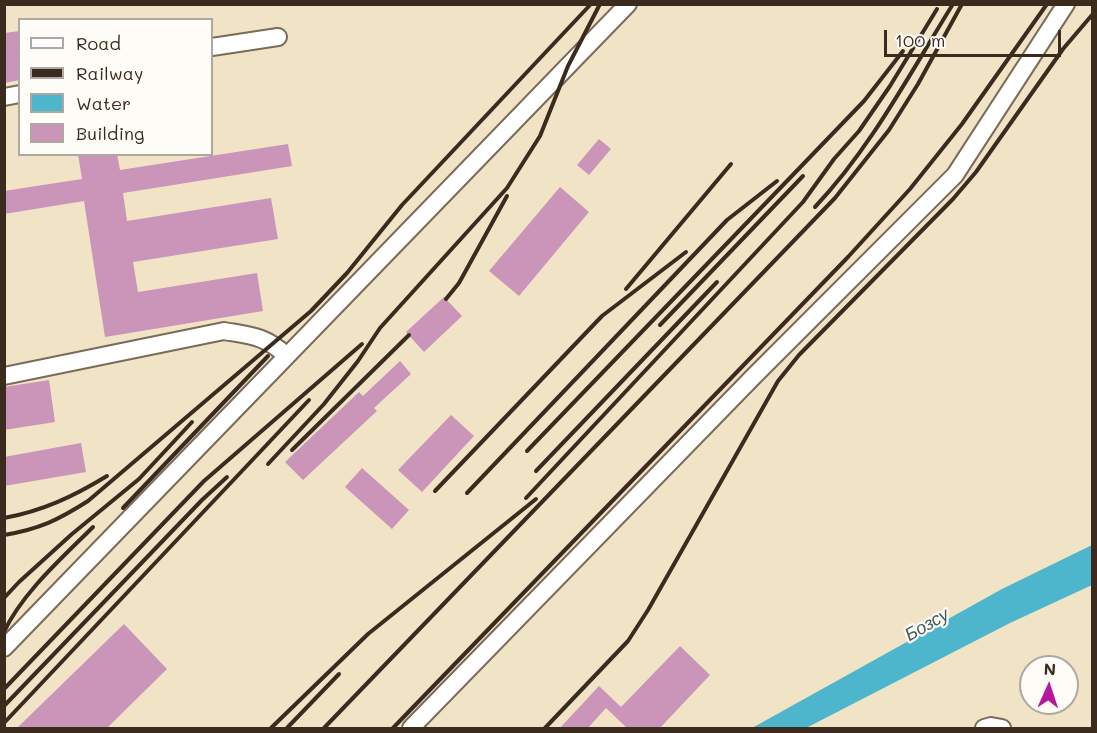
<!DOCTYPE html>
<html>
<head>
<meta charset="utf-8">
<style>
  body { margin:0 }
  #map { position:relative; width:1097px; height:733px; overflow:hidden; background:#f0e3c6; font-family:Mali,sans-serif }
  canvas { display:block }
  .frame { position:absolute; inset:0; border:6px solid #3b2a1e; pointer-events:none }
  .legend { position:absolute; left:18px; top:18px; width:195px; height:138px; box-sizing:border-box; background:#fdfcf7; border:2px solid #afa8a0; margin:0; padding:8px 10px; list-style:none; font-size:18px; color:#3b2a1e }
  .legend li { display:flex; align-items:center; gap:12px; height:30px }
  .legend b { width:30px; border:2px solid #afa8a0 }
  .north { position:absolute; left:1019px; top:655px; width:60px; height:60px; box-sizing:border-box; background:#fdfcf7; border:2px solid #afa8a0; border-radius:50%; rotate:3deg; font-size:16px; font-weight:700; line-height:24px; text-align:center; color:#3b2a1e }
  .north::after { content:''; display:block; margin:auto; width:21px; height:27px; background:#b5179e; clip-path:polygon(50% 0,100% 100%,50% 72%,0 100%) }
  .scale { position:absolute; left:884px; top:30px; width:177px; height:27px; box-sizing:border-box; border:3px solid #3b2a1e; border-top:0; padding-left:8px; font-size:18px; line-height:21px; white-space:nowrap; color:#3b2a1e; -webkit-text-stroke:4px #fdfcf7; paint-order:stroke }
</style>
</head>
<body>
<div id="map">
<canvas width="1097" height="733"></canvas>
<div class="frame"></div>
<ul class="legend">
<li><b style="height:8px;background:#fff"></b>Road</li>
<li><b style="height:8px;background:#3b2a1e"></b>Railway</li>
<li><b style="height:16px;background:#4eb6cc"></b>Water</li>
<li><b style="height:16px;background:#cb94b9"></b>Building</li>
</ul>
<div class="north">N</div>
<div class="scale">100 m</div>
</div>
<script>
const ctx = document.querySelector('canvas').getContext('2d');
ctx.lineJoin = 'round';
function paint(path, color) {
  ctx.fillStyle = color;
  ctx.fill(path, 'evenodd');
}
function strokePath(path, color, width, dash) {
  ctx.strokeStyle = color;
  ctx.lineWidth = width;
  ctx.lineCap = dash ? 'butt' : 'round';
  ctx.setLineDash(dash || []);
  ctx.stroke(path);
}
function write(font, color, halo, rows, align = 'center') {
  ctx.font = font + ' Mali,sans-serif';
  ctx.lineWidth = 4.5;
  ctx.setLineDash([]);
  ctx.textBaseline = 'middle';
  ctx.strokeStyle = halo;
  ctx.fillStyle = color;
  for (const [text, x, y, turn = 0] of rows) {
    ctx.save();
    ctx.translate(x, y);
    ctx.rotate((+turn || 0) * Math.PI / 180);
    ctx.textAlign = isNaN(turn) ? turn : align;
    if (halo) ctx.strokeText(text, 0, 0);
    ctx.fillText(text, 0, 0);
    ctx.restore();
  }
}
paint(new Path2D(`
  M1092 545V585L1010 623 806 728H752L1002 589Z`), '#4eb6cc');
paint(new Path2D(`
  M20 31V80L4 83V33Z
  M599 139 611 149 589 175 577 165Z
  M288 144 292 166 123 193 127 221 271 198 278 239 133 262 138 292 257 273 263 311 105 337 84 201 4 214V191L82 179 78 154H117L120 170Z
  M560 187 589 212 519 296 489 271Z
  M444 297 462 316 424 352 406 332Z
  M400 361 411 374 374 408 377 411 303 480 285 462 359 392 363 396Z
  M49 380 55 422 4 430V387Z
  M451 415 474 436 422 492 398 470Z
  M81 443 86 472 4 486V457Z
  M362 468 409 510 392 529 345 487Z
  M124 624 167 669 106 729H16Z
  M680 646 710 675 659 729H628L606 708 587 729H559L599 686 621 707Z`), '#cb94b9');
const minor = new Path2D(`
  M212 47 278 37
  M4 97 20 94
  M4 376 224 331C253 336 265 336 287 356
  M4 648 628 4
  M411 728 754 376 955 175 1066 4
  M984 728 991 726 1002 728`);
strokePath(minor, '#7a6b59', 20);
strokePath(minor, '#fff', 16);
strokePath(new Path2D(`
  M815 207C871 148 910 73 953 4
  M626 289 731 164
  M446 299 459 283 507 196
  M660 325 803 176
  M292 450 409 335
  M527 451 864 101 903 51
  M268 464 324 404 358 361 380 328 507 188 540 136 568 66 600 4
  M536 471 717 282
  M435 491 602 316 686 252
  M467 493 727 220 777 181
  M526 498 803 202 834 159 859 131 890 86 937 9
  M123 508 268 356
  M4 518C43 511 74 496 107 476
  M4 535C40 529 58 520 88 501L311 311 347 273 402 205 591 4
  M4 598 19 582 72 534 139 479 192 422
  M4 632C22 593 63 557 93 527
  M4 689 204 481 362 344
  M4 706 202 500 227 477
  M4 723 309 400
  M271 728 368 634 536 499
  M287 728 339 674
  M324 728 835 198 889 130 918 84 962 4
  M393 728 848 257 910 189 962 124 1047 4
  M545 728 628 641 648 610 778 381 799 355 953 199 976 172 1063 49 1092 15`), '#3b2a1e', 4);
write('italic 18px', '#425b5b', '#fdfcf7', [
  ["Бозсу",927,625,-30]
]);
</script>
</body>
</html>
